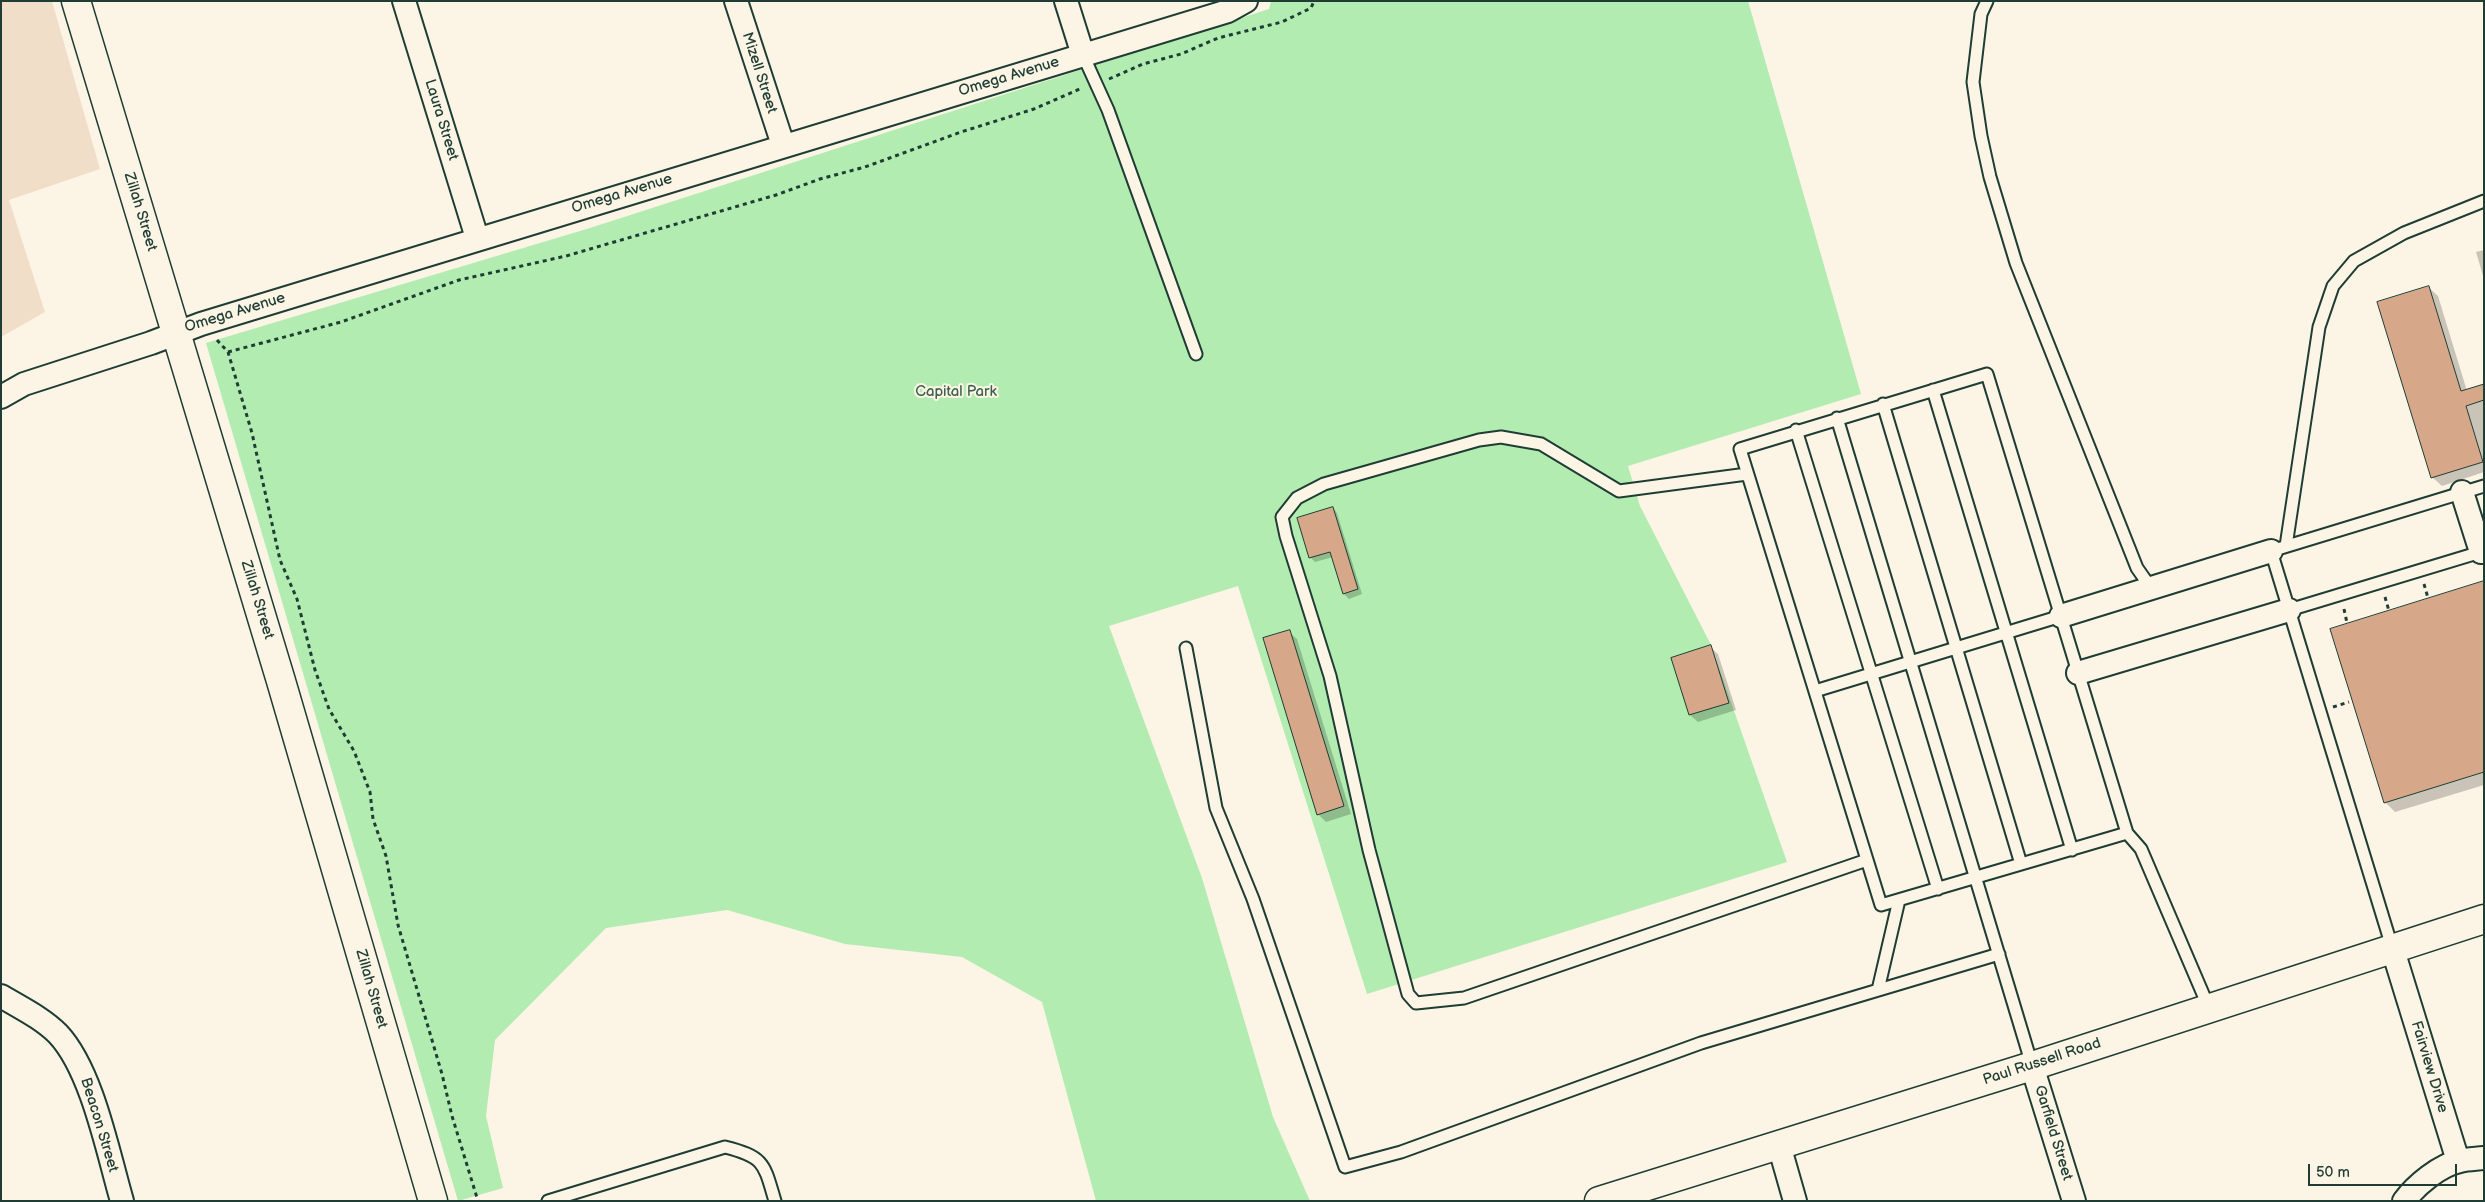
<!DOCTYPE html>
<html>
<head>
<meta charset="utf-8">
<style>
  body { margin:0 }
  #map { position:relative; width:2485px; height:1202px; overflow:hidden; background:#fcf5e5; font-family:"Balsamiq Sans",sans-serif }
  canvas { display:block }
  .frame { position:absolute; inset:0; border:2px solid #1f3d34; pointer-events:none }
  .scale { position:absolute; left:2308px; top:1164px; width:149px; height:22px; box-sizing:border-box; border:2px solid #1f3d34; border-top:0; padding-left:6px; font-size:15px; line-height:18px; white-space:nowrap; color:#1f3d34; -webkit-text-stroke:4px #fcf5e5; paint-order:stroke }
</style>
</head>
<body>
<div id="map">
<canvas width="2485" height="1202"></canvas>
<div class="frame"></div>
<div class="scale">50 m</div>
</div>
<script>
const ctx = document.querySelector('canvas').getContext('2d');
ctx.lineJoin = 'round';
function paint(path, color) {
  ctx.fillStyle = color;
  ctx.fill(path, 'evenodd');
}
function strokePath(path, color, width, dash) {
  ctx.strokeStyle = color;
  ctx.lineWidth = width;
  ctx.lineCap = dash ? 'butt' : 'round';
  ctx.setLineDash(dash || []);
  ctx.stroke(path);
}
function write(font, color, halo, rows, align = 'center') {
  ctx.font = font + ' "Balsamiq Sans",sans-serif';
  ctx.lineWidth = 4;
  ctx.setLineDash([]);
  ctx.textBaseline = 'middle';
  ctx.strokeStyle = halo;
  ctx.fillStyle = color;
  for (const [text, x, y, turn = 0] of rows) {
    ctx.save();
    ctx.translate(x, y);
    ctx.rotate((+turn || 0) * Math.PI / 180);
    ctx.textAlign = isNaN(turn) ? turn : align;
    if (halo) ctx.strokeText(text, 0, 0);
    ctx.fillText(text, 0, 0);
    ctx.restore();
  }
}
paint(new Path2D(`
  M1 1H52L100 169 9 200 45 312 1 337Z`), '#f1dec9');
paint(new Path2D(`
  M1271 1H1748L1861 394 1628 466 1640 506 1711 645 1787 862 1367 994 1238 586 1109 626 1202 878 1273 1117 1310 1201H1096L1042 1002 962 957 845 944 727 910 606 928 495 1040 486 1116 503 1188 458 1201 206 343 590 228 1269 9Z`), '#b2ecb1');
paint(new Path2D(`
  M2484 250V279L2476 252Z
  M2428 287 2438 296 2467 391 2484 385V472L2442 486 2432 477Z
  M1333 508 1337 513 1362 594 1349 599 1344 594 1333 557 1315 562 1310 557Z
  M2484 583V785L2395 812 2385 802Z
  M1289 632 1297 639 1351 814 1326 822 1318 814Z
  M1710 647 1718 654 1736 710 1698 722 1690 715 1672 658Z`), '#0003');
const building = new Path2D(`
  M2429 286 2461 391 2484 384V400L2466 406 2483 462 2431 478 2377 302Z
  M1333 507 1358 589 1343 594 1330 552 1309 558 1297 518Z
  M2484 581V772L2384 803 2330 629Z
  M1290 630 1344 806 1317 815 1263 638Z
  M1711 645 1729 703 1689 715 1671 658Z`);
paint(building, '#d7a789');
strokePath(building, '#1f3d34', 1);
const lane = new Path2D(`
  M1987 1 1981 14 1973 82 1981 136 1990 177 2016 263 2137 568 2151 588
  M1083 55 1108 110 1196 354
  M1933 390 2072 850
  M1883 404 2021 864
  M1837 418 2032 1065
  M1796 430 1938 889
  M1747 474 1619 491 1541 444 1501 437 1479 440 1324 484 1297 498 1282 517 1286 536 1330 676 1369 850 1408 994 1416 1003 1464 998 1867 860
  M2286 546 2319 327 2333 286 2354 261 2404 233 2484 201
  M2289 610 2484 551
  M1186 648 1216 808 1253 899 1345 1167 1401 1152 1701 1043 1999 954
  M1815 691 2061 616
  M2127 833 1881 905 1740 449 1987 374 2127 833 2141 849 2209 1008
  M2392 947 2271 551 2484 486
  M1878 990 1899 900
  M548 1201 725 1147C765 1157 764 1164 775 1201`);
const street = new Path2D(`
  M404 1 477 238
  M736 1 783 145
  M1066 1 1083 55
  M1 397 24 384 151 343 201 324 1228 11 1246 1
  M2462 492 2481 552
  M2061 616 2271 551
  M2078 673 2289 610
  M2392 947 2458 1161
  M1 996C21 1008 42 1018 58 1034 92 1070 108 1153 122 1201
  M2032 1066 2074 1201
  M1779 1145 1795 1201
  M2404 1201C2416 1185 2440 1165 2460 1161 2467 1159 2476 1159 2484 1158`);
const secondary = new Path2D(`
  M76 1 281 681 433 1201
  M1599 1201 2032 1066 2484 919`);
strokePath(lane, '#1f3d34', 15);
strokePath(street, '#1f3d34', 26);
strokePath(secondary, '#1f3d34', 31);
strokePath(new Path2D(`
  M1109 79 1143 64 1181 54 1218 38 1282 22 1311 8 1314 1
  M217 340 228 352 252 433 280 560 297 599 315 670 329 709 354 751 370 792 373 819 386 856 398 925 442 1074 452 1116 478 1201
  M228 352 341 322 459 280 566 256 776 195 820 179 865 167 961 132 1034 109 1082 88
  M2424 584 2428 598
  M2385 597 2389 611
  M2344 609 2347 623
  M2333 707 2349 702`), '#1f3d34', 3, [4, 4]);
strokePath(lane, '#fcf5e5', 11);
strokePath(street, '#fcf5e5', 22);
strokePath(secondary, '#fcf5e5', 28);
write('15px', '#1f3d34', '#fcf5e5', [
  ["Mizell Street",759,73,72],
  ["Omega Avenue",1009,77,-17],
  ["Laura Street",441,120,73],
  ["Omega Avenue",622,194,-17],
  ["Zillah Street",140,212,73],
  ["Omega Avenue",235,313,-17],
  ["Zillah Street",257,600,73],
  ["Zillah Street",371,989,74],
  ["Paul Russell Road",2042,1062,-18],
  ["Fairview Drive",2429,1067,73],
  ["Beacon Street",99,1125,73],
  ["Garfield Street",2053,1133,73]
]);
write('15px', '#3c604d', '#fcf5e5', [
  ["Capital Park",956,392]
]);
</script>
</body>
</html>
